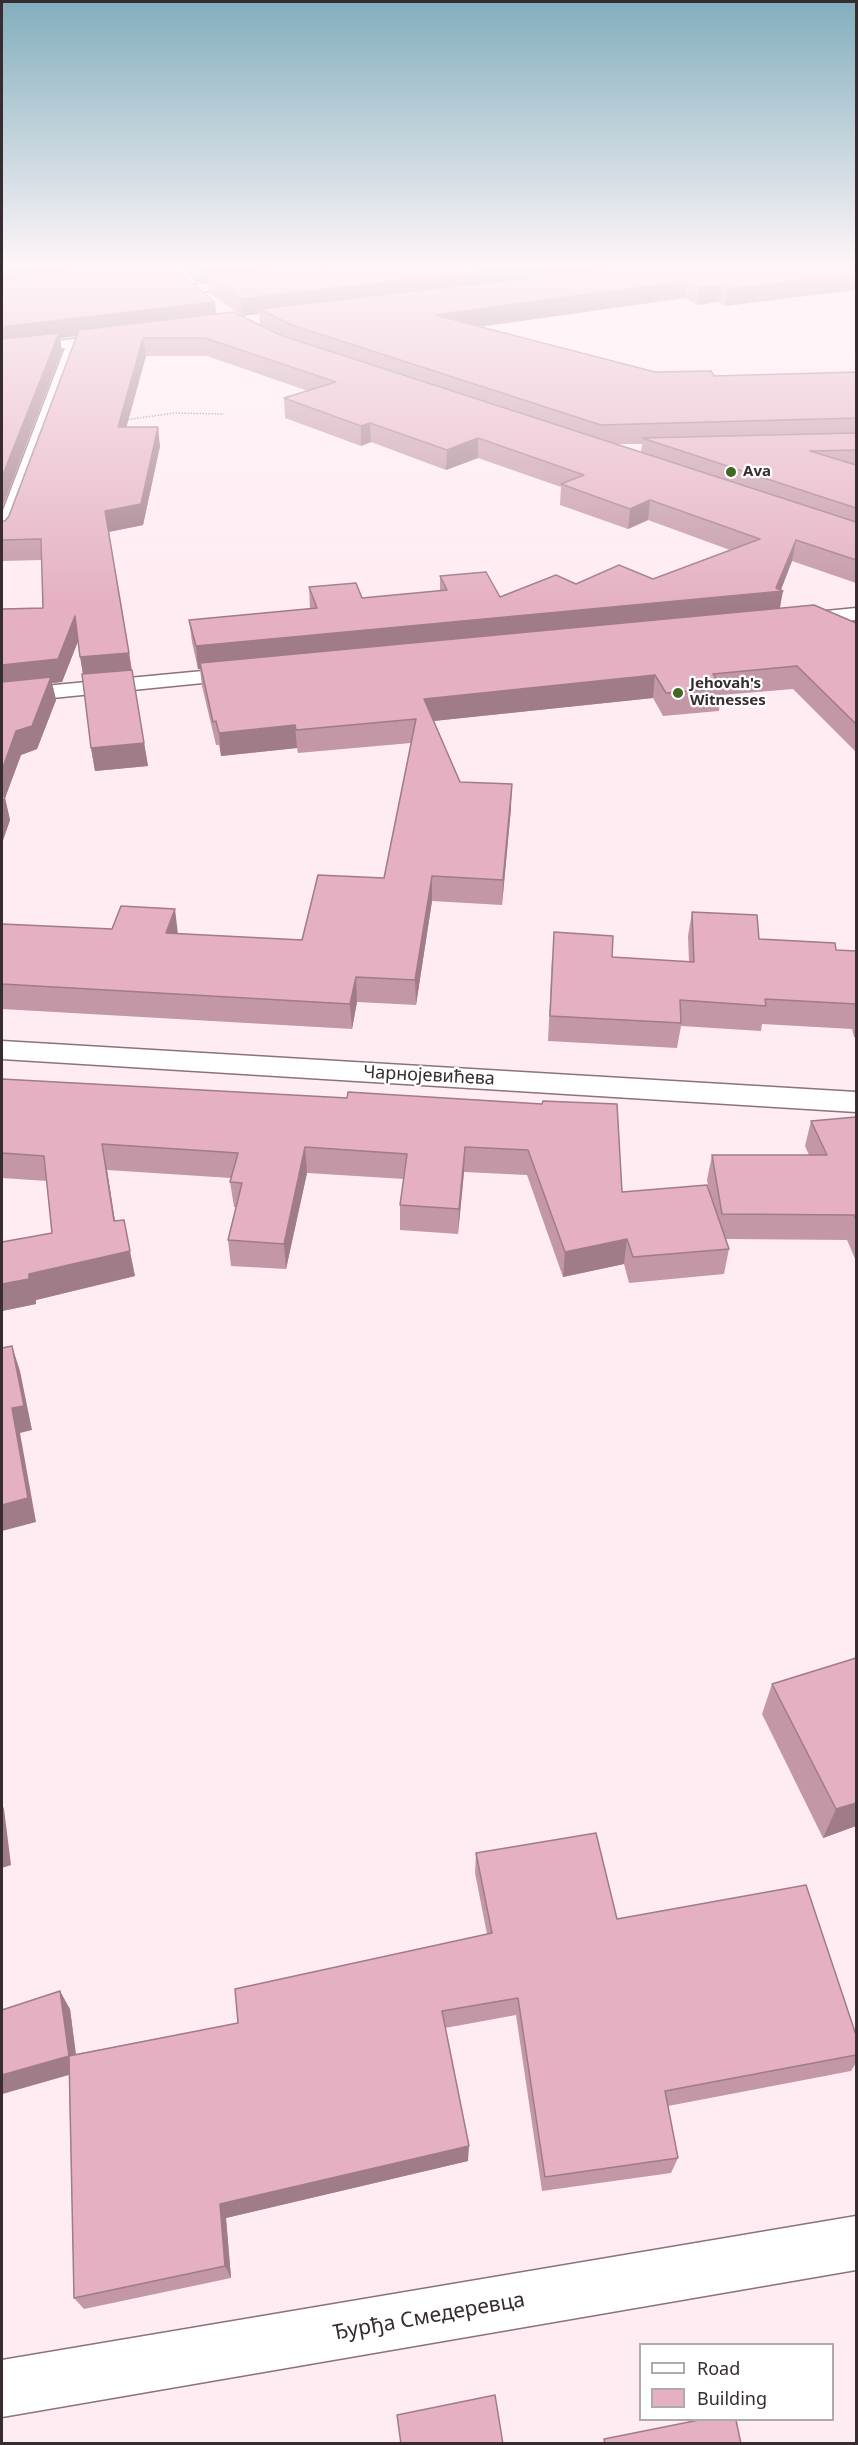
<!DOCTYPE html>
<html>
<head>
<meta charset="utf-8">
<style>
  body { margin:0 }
  #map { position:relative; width:858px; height:2445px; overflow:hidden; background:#ffecf2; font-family:"Noto Sans",sans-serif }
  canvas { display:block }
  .frame { position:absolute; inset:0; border:3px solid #372c2f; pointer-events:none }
  .legend { position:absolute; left:639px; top:2343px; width:195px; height:78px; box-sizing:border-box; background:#fff; border:2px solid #afabac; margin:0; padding:8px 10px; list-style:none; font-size:18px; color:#372c2f }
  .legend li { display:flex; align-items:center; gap:12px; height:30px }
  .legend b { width:30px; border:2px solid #afabac }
</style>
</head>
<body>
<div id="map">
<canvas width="858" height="2445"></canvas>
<div class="frame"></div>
<ul class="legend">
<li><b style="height:8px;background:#fff"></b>Road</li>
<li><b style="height:16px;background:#e4b0c2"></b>Building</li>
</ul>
</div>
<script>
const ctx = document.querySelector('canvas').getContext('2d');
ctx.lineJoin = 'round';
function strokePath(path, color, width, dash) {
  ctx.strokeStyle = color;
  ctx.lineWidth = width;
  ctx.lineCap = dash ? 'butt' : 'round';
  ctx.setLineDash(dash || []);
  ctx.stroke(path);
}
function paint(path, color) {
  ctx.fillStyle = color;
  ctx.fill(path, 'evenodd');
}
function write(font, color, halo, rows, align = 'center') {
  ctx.font = font + ' "Noto Sans",sans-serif';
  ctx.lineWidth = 4.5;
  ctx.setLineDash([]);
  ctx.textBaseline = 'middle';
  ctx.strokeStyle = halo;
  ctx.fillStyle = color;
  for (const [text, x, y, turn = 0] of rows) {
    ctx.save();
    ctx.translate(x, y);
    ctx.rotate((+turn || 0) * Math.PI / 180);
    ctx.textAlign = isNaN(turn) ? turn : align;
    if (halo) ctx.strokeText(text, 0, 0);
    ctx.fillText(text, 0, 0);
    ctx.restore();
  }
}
const minor = new Path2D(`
  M252 278 259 282 257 285 191 293 184 289 191 285Z
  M118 334 123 335 125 338 123 341 80 347 11 536 9 540 2 541V513L65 348 2 355V347Z
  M856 608V620L795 626 788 624 785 620 788 616 795 614Z
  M245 667 253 668 256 673 253 678 2 703V690Z
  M2 1041 856 1092V1112L2 1059Z
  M856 2216V2270L2 2417V2360Z`);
strokePath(minor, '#8c727b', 3);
strokePath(new Path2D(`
  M125 420 174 413 224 414`), '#96878c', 1.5, [1.5, 1.5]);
paint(minor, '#fff');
paint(new Path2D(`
  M2 264H169L216 314 260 325 259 314 242 316 209 293 208 281 196 282 175 264H266L267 270 283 274 856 264V290L725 306 719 302 697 305 685 298 479 327 655 372 714 376 856 372V583L792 561 781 590 780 608 856 623V752L793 689 721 695 719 711 663 716 653 698 433 721 460 782 511 808 502 905 432 901 416 1005 357 1002 352 1029 2 1009V924L302 940 384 878 411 743 298 753 297 748 221 756 219 745H216L202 686 200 669H198L192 642 189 620 310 609 309 587 362 598 440 591V576L500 597 576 584 653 579 730 550 648 520 628 529 560 505 561 487 478 458 446 470 371 442 361 446 285 418 284 398 308 391 207 356H146L126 427 160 446 143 525 109 532 148 766 95 771 91 748 83 674 78 641 62 682 52 683 56 700 37 749 21 755 5 798 10 820 2 843V609L43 608 42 560 2 561V521H5L9 516 77 336 60 338 62 351 2 508ZM616 444H642L641 452Z
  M692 912 759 939 836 950 856 951V1038L854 1037 852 1029 762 1024 761 1031 681 1026 677 1048 548 1041 552 957H612L689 962 688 936Z
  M2 1079 347 1098 542 1104 622 1192 709 1191 707 1180 712 1155H809L805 1146 811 1121 856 1117V1261L847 1240 726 1239 729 1249 724 1274 629 1283 624 1264 563 1277 527 1175 464 1172 458 1234 400 1230V1205L404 1179 307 1173 286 1269 231 1266 228 1240 236 1207H234L230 1182 231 1178 107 1170 115 1221 135 1276 36 1300V1304L2 1311V1242L52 1233 47 1181 2 1178Z
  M856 1658V1826L823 1838 762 1714 772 1684Z
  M476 1853 617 1919 856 2055V2063L851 2071 668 2106 678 2158 671 2173 542 2191 516 2015 445 2028 468 2161 226 2218 231 2278 84 2309 74 2298 69 2075 2 2094V2010L70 2009 76 2054 238 2023 487 1934 475 1873Z`), '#c497a7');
paint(new Path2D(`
  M34 264H60L62 278 2 286V268Z
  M208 264H266L267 274 208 276V281L196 282 194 266Z
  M544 264H683L259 309V314L242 316 241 299Z
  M856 274V290L725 306 728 289Z
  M687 281 685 298 435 333V315Z
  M721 285 719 302 697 305 699 288Z
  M215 302 217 319 60 338 62 351 2 508V327Z
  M143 338 146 356 121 447 118 427Z
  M370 423 371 442 361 446V426Z
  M158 427 160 446 143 525 108 532 105 511Z
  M478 438V458L446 470 447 450Z
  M650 500 648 520 628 529 630 509Z
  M796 540 792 561 780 592 783 591 779 613 200 663V669H198L196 646 776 588Z
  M75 616 79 639 62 682 52 683 56 700 37 749 21 755 5 798 10 820 2 843V665Z
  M129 653 132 675 84 680 80 657Z
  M655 675 653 698 424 722V699Z
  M295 725 297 748 221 756 219 733Z
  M144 743 148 766 95 771 91 748Z
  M512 784 511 808 502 905 503 880Z
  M432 876V901L416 1005 415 980Z
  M175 909 178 934 166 933Z
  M356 977 357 1002 352 1029 350 1004Z
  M102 1144 107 1170 119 1247 114 1221Z
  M305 1147 307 1173 286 1269 284 1244Z
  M465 1147 464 1172 458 1234 459 1209Z
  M627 1239 624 1264 563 1277 565 1252Z
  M130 1251 135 1276 36 1300V1304L2 1311V1284L29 1274Z
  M12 1346 20 1371 32 1430 20 1433 36 1522 2 1531V1505L12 1408Z
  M856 1803V1826L823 1838 836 1809Z
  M2 1804 4 1809 11 1865 2 1868Z
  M60 1991 70 2009 78 2072 2 2094V2075Z
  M469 2146 468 2161 226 2218 231 2278 225 2266 220 2204Z`), '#a07b88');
const building = new Path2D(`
  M2 264H34L2 268Z
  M64 264H169L215 302 2 327V280L65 272 69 267Z
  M192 264H208L194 266Z
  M380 264H544L241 299 208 276 277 269 283 274Z
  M650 264H856V274L728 289 721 285 699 288 687 281 435 315 655 372 711 371 714 376 856 372V418L601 425 292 325 259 309Z
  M233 312 280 335 856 522V560L796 540 776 588 783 591 196 646 189 620 317 608 309 587 356 583 362 598 447 590 440 576 486 572 500 597 556 575 576 584 619 565 653 579 760 539 650 500 630 509 561 484 584 475 478 438 447 450 370 423 361 426 284 398 336 382 205 338H143L118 427H158L141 504 105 511 129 653 80 657 75 616 58 659 2 665V609L43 608 41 539 2 540V521H5L9 516 79 330Z
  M59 333 2 477V339Z
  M856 433V450L810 451 856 465V508L642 438Z
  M814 605 856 623V724L797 666 713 674 722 688 666 693 655 675 424 699 460 782 512 784 503 880 432 876 415 980 356 977 350 1004 2 984V924L112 929 121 906 175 909 166 933 302 940 318 875 384 878 416 719 296 730 295 725 219 733 216 721 213 722 200 663Z
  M132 670 144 743 91 748 82 674Z
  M51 677 32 726 16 731 2 770V682Z
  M2 796H5L2 804Z
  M692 912 757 915 759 939 835 943 836 950 856 951V1004L765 999 766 1006 680 1000 681 1023 550 1016 554 932 613 936 612 957 694 962Z
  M2 1079 347 1098 348 1092 542 1104 543 1101 617 1104 622 1192 707 1185 729 1249 633 1257 627 1239 565 1252 528 1150 465 1147 459 1209 400 1205 407 1154 305 1147 284 1244 228 1240 242 1183 230 1182 238 1153 102 1144 114 1221 124 1220 130 1251 29 1274V1279L2 1284V1242L52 1233 44 1156 2 1153Z
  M856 1117V1220L854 1215 722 1214 712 1155H827L811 1121Z
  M12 1346 24 1406 12 1408 28 1498 2 1505V1348Z
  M856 1658V1803L836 1809 772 1684Z
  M596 1833 617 1919 806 1885 856 2035V2055L665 2091 678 2158 545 2177 518 1998 442 2011 469 2146 220 2204 225 2266 74 2298 69 2056 238 2023 235 1989 492 1933 476 1853Z
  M60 1991 69 2056 2 2075V2010Z
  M495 2395 503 2444H401L397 2415Z
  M699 2420H736L741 2444H605L604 2439Z`);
paint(building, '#e4b0c2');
strokePath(building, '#a07b88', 1.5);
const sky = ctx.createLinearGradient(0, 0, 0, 606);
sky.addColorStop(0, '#82aebd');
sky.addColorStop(0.44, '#fff6f9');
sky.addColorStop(1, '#fff6f900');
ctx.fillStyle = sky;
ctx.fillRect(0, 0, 858, 606);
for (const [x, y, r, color] of [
  [731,472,6,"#406925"],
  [678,693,6,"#406925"]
]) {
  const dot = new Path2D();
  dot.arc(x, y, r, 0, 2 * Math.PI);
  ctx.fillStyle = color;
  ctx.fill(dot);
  strokePath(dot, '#fff', 2);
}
write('bold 15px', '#372c2f', '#fff', [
  ["Ava",743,472],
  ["Jehovah's",690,684],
  ["Witnesses",690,701]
], 'left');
write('18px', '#372c2f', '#fff', [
  ["Чарнојевићева",429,1076,3]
]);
write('21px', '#372c2f', '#fff', [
  ["Ђурђа Смедеревца",429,2317,-10]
]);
</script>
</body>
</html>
